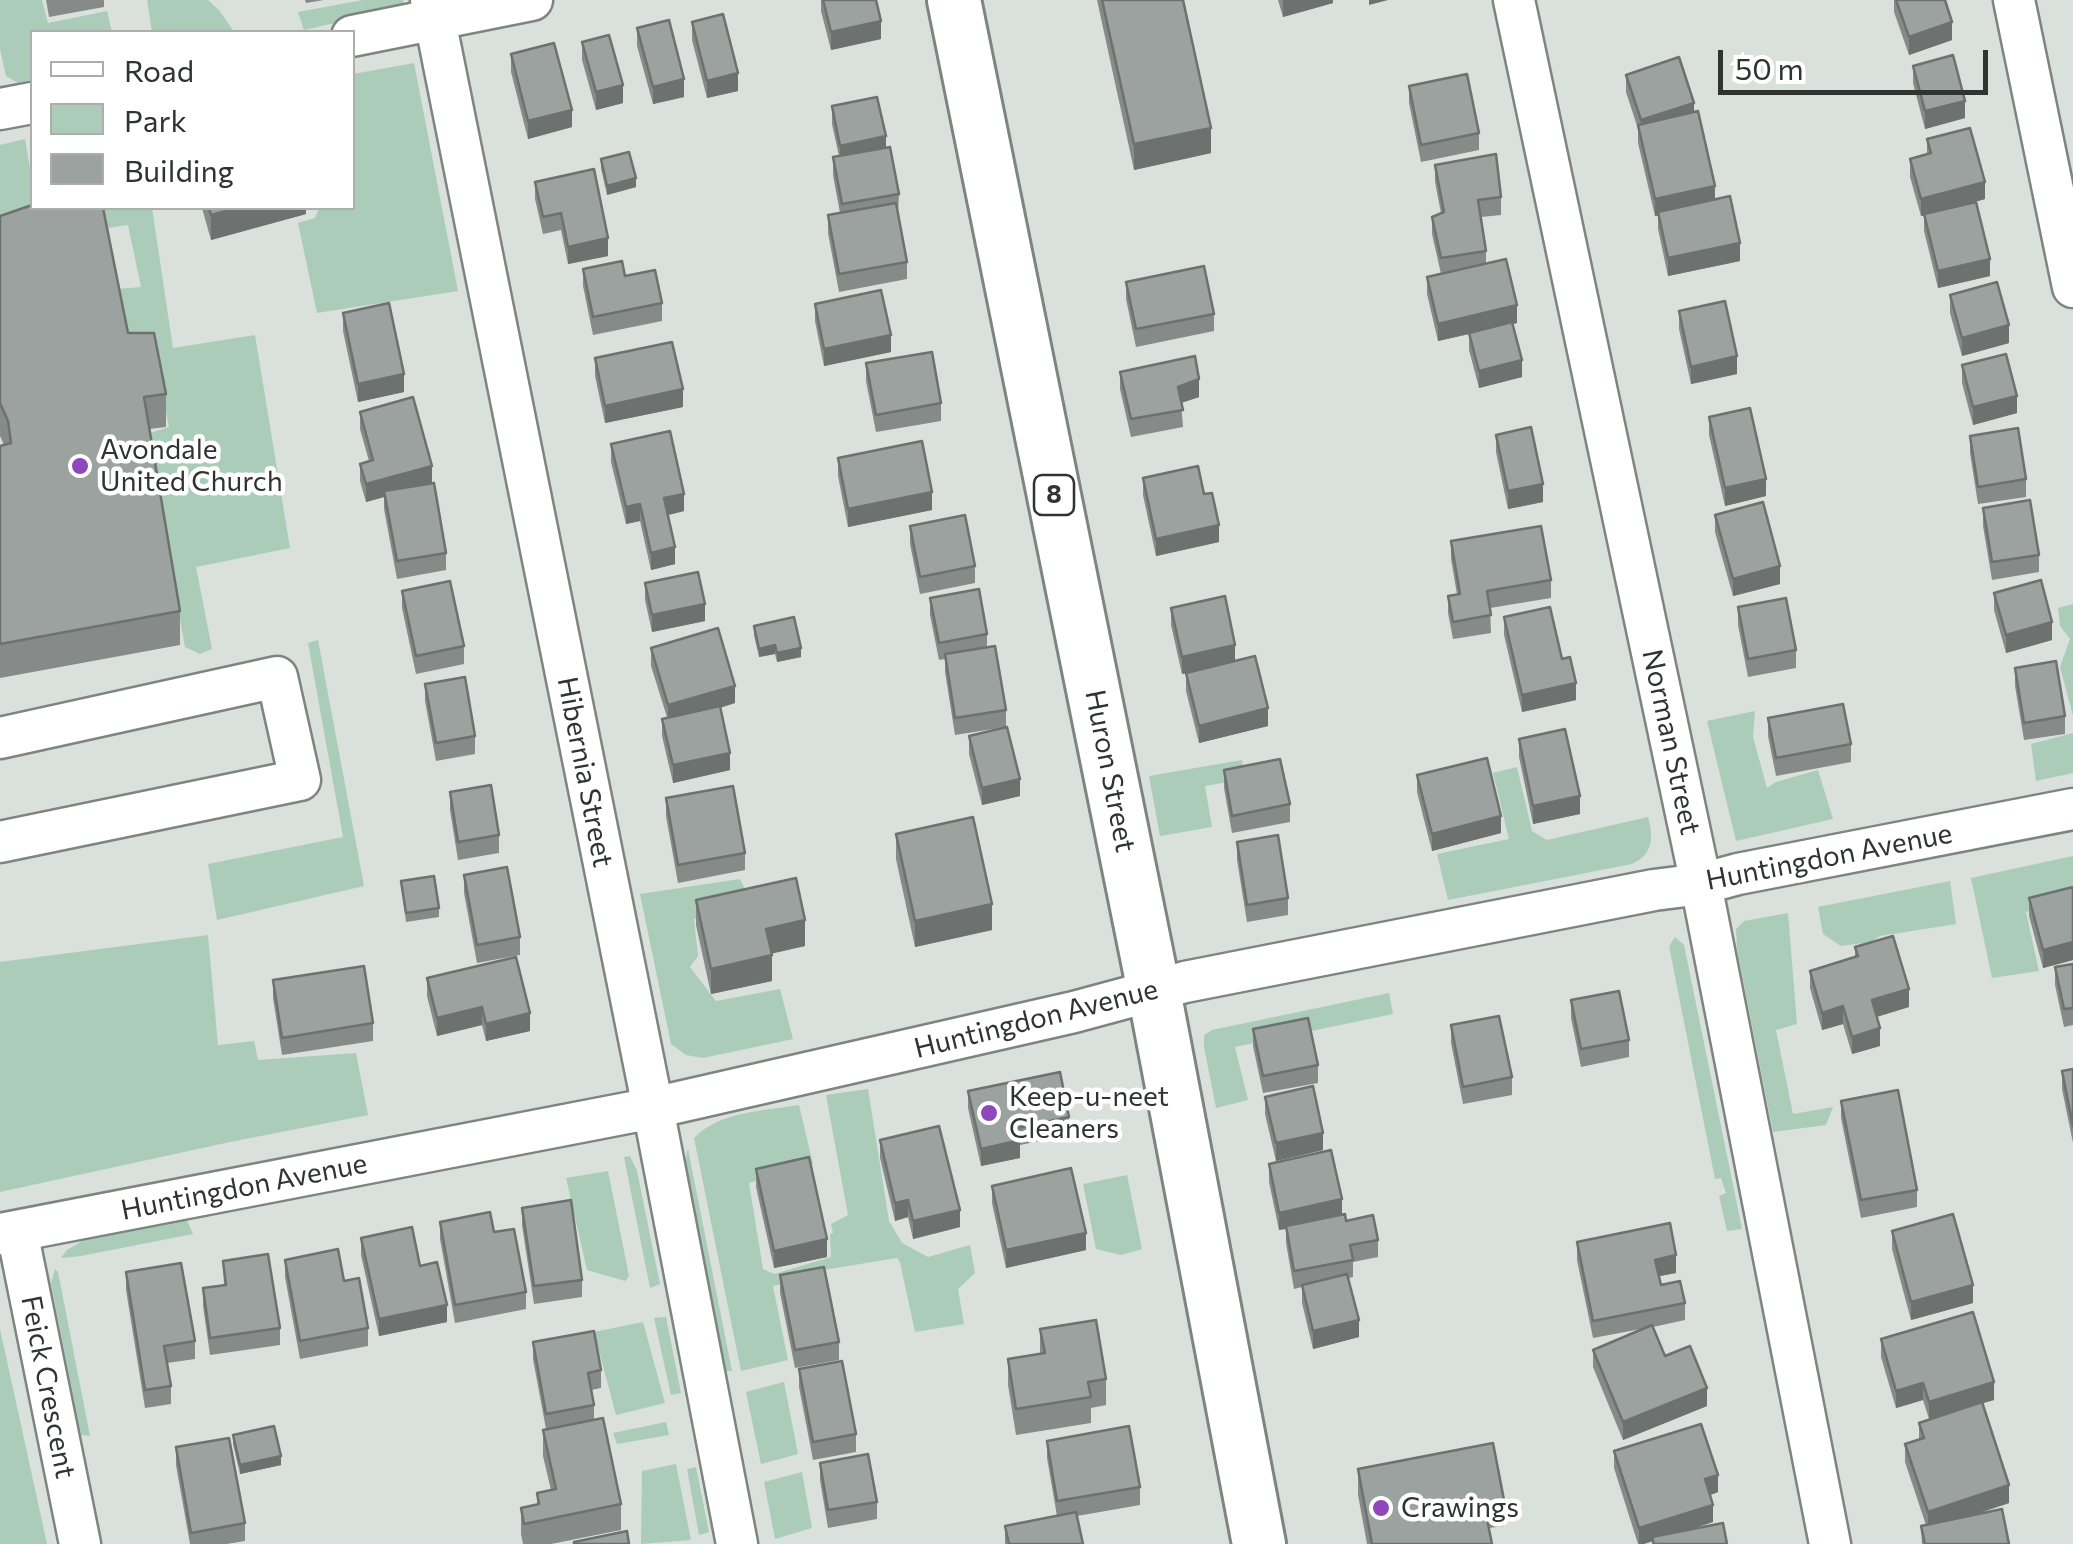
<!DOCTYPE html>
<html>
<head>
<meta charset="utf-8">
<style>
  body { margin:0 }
  #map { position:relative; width:2073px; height:1544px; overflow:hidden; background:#dae0dc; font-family:Commissioner,sans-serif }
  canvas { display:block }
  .legend { position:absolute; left:30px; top:30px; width:325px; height:180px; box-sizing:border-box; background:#fff; border:2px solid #acadad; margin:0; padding:12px 18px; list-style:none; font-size:30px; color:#303331 }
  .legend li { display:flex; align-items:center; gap:20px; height:50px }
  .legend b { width:50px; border:2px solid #acadad }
  .scale { position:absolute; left:1718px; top:50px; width:270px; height:45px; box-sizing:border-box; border:5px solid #303331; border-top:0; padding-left:12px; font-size:30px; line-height:35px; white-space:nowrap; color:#303331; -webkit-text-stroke:8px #fff; paint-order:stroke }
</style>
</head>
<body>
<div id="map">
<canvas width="2073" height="1544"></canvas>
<ul class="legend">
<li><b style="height:12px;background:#fff"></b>Road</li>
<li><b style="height:28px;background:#aaccb9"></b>Park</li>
<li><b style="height:28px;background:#9ca29f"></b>Building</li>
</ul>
<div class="scale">50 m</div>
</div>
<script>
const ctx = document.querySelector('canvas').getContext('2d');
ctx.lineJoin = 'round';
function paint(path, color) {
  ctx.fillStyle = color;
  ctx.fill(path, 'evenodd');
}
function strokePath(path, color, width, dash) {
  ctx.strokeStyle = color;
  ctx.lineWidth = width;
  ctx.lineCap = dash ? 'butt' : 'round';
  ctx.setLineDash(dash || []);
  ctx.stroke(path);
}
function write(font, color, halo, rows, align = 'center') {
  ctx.font = font + ' Commissioner,sans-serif';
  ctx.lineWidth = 9;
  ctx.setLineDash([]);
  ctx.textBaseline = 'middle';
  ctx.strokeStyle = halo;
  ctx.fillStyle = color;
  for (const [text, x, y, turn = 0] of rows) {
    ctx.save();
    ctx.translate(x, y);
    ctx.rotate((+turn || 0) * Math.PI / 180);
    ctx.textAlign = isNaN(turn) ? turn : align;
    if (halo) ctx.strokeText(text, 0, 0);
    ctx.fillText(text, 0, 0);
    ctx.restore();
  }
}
paint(new Path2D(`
  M0 0H42L48 23 107 11 112 32H32V80L18 83 6 76 0 49Z
  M147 0H208L219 10 234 32H152Z
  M363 0H403L404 5 393 10 304 30 298 12Z
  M414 63 458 291 317 313 298 223 315 218 319 208H352L353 74Z
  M25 139 32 180V208L0 221V145Z
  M64 208H152L173 348 255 335 290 548 196 567 212 649 200 654 185 647 147 434 169 427 156 362 132 359 117 289 141 287 128 225 87 231Z
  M2073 604V716L2060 667 2070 639 2060 626 2058 608Z
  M318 640 364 886 217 920 208 864 343 837 308 643Z
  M1755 711 1753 737 1767 788 1776 782 1818 770 1833 819 1736 841 1707 721Z
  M2073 733V773L2036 781 2031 744Z
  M1242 760 1245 779 1205 786 1212 827 1160 836 1149 776Z
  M1517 767 1532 831 1547 840 1648 817C1654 838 1653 854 1632 864L1448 900 1437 854 1509 839 1493 773Z
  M2073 856V886L2066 888 2065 900 2026 912 2039 971 1992 978 1971 878Z
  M740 879 753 906 694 919 698 956 690 967 716 1001 780 989 793 1039 703 1058 686 1055 671 1044 640 894Z
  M1950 881 1956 924 1880 936 1871 942 1841 946 1823 934 1818 907Z
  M1788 913 1797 1024 1776 1030 1793 1114 1833 1107 1826 1125 1773 1132 1737 949 1736 929 1744 921Z
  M208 935 218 1045 254 1041 258 1060 356 1053 368 1115 230 1142 0 1192V962Z
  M1675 937 1684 945 1742 1229 1727 1231 1719 1196 1726 1193 1721 1178 1715 1179 1669 946Z
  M1389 993 1393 1014 1235 1047 1248 1100 1216 1108 1204 1047V1035L1212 1030Z
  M868 1089 889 1221 902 1243 928 1257 970 1245 975 1273 958 1289 964 1324 915 1332 900 1262 897 1258 817 1271 816 1277 773 1286 788 1360 741 1371 694 1138C720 1111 764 1111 799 1105L813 1164 749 1183 763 1269 774 1274 831 1257 830 1234 833 1233 831 1224 848 1215 826 1095Z
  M688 1149 732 1371H724L685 1159Z
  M630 1156 637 1171 660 1284 650 1288 624 1157Z
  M608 1171 629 1276 625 1281 587 1270 566 1178Z
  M1127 1175 1142 1249 1121 1255 1096 1249 1083 1184Z
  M186 1218 193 1234 81 1256 61 1258 67 1250 87 1238Z
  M55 1269 58 1272 90 1436 81 1435 51 1283Z
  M666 1317 681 1393 671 1395 654 1318Z
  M643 1322 665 1403 616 1415 594 1332Z
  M0 1329 47 1544H0Z
  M784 1382 798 1454 761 1464 746 1392Z
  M666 1422 669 1435 617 1444 613 1433Z
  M676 1464 691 1540 641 1544 642 1471Z
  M696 1467 709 1532 699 1535 687 1469Z
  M802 1472 812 1528 775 1539 764 1482Z`), '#aaccb9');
const minor = new Path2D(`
  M431 0 653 1108 737 1544
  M1514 0 1701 884 1830 1544
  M2014 0 2073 287
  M352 36 532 0
  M0 109 32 103
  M0 738 277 677 300 780 0 842
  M17 1231 80 1544
  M0 1234 653 1108 1074 1012 1185 982 1654 890 1701 884 1738 874 2073 809`);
const major = new Path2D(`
  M954 0 1154 991 1259 1544`);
strokePath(minor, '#7e8481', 45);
strokePath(major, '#7e8481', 58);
strokePath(minor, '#fff', 40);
strokePath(major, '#fff', 52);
paint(new Path2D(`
  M46 0H104V7L49 17Z
  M305 0H324L306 3Z
  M821 0H876L881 39 831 50 821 11Z
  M1097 0H1183L1211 153 1134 170Z
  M1278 0H1333V3L1283 17Z
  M1894 0H1945L1952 40 1909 55 1894 12Z
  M692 22 738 91 707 98 692 40Z
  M637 28 684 97 653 104 637 46Z
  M582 42 623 103 596 110 582 60Z
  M511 54 572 127 528 139 511 72Z
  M1913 66 1965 118 1925 129 1913 83Z
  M1626 75 1694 112 1715 200 1740 261 1668 276 1658 229V216H1655L1638 143V129L1626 92Z
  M1409 86 1479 133V150L1421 162 1409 103Z
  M832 106 886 148 899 194 898 212 907 262V279L839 292 828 233V215L840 213 833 175V157L839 156 832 124Z
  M1927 139 1985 199 1975 202 1990 276 1938 288 1924 231V216H1921L1910 177V159L1927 154Z
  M601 159 636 187 607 195 601 168Z
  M1435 165 1501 197V215L1481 217 1486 251V263L1517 323 1513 324 1522 377 1479 388 1469 350V334L1438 341 1427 294V277L1441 274 1432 234V217L1441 213 1435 182Z
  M535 182 608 256 568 264 561 230 543 234 535 199Z
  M202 208H306V214L211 240Z
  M0 216 128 333 166 394V427L149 429 180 611V645L0 678V446L4 445 0 436Z
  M583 269 625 276 662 303V321L593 335 583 286Z
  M1126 282 1214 314V331L1136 347 1126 299Z
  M1950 295 2009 343 1962 356 1950 313Z
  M815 304 891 352 824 366 815 321Z
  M1679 311 1737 374 1691 384 1679 329Z
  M343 313 404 392 358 402 343 331Z
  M595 358 683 407 605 423 595 376Z
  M866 363 941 403V421L876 432 866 381Z
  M1962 365 2017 413 1973 425 1962 383Z
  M1120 372 1199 397 1181 403 1183 427 1131 437 1120 389Z
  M360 412 432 483 446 553V570L397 579 384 509V497L366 502 360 481V464L369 461 360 429Z
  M1709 417 1766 496 1725 506 1709 435Z
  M1496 435 1543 502 1508 509 1496 452Z
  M1970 436 2026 479V497L1978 504 1970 453Z
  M611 444 684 511 668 515 675 564 651 570 640 521 626 524 611 462Z
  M838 458 932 510 848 527 838 476Z
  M1143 478 1204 494 1219 542 1156 556 1143 495Z
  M1983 508 2039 555V572L1992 580 1983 526Z
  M1715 515 1780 584 1733 596 1715 532Z
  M910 526 975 566V583L920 594 910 544Z
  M1451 541 1551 580V598L1490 608 1491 633 1453 639 1448 613V596L1457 594 1451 559Z
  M645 583 705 621 652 632 645 600Z
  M402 591 464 646V664L416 674 402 608Z
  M1994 593 2052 640 2006 653 1994 610Z
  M930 598 987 634V647L1006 710V727L955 735 945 672V659L939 660 930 615Z
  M1738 607 1796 650V668L1748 677 1738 625Z
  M1171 608 1235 661 1268 726 1199 743 1186 691V673L1182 674 1171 625Z
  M1504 617 1562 659 1576 700 1522 712 1504 635Z
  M754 626 801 657 777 662 775 654 759 657 754 635Z
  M651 648 735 703 720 708 730 770 673 783 662 736V719L667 717 651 666Z
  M2015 668 2065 716V734L2024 740 2015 686Z
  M425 684 475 736V754L436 761 425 701Z
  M1768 718 1851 744V762L1776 776 1768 736Z
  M969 736 1020 796 982 805 969 754Z
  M1519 739 1580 814 1533 824 1519 757Z
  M1224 770 1290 804V822L1232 833 1224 788Z
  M1417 775 1501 833 1432 851 1417 792Z
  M450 792 499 835V853L458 860 450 810Z
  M666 798 745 853V870L678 883 666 816Z
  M896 834 992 930 915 947 896 859Z
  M1237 842 1288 898V915L1247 922 1237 860Z
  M464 875 520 937V955L477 963 464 893Z
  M401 881 439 908V917L406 922Z
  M2073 887V960L2043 968 2029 916V898Z
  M696 900 805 946 772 953V981L711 994 696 925Z
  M1855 947 1909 1007 1877 1017 1880 1046 1852 1054 1843 1024 1822 1030 1810 988V971L1855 957Z
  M2073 964V1025L2064 1027 2055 985V967Z
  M427 978 530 1031 486 1041 482 1025 437 1036 427 996Z
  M273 980 373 1023V1041L282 1055 273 998Z
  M1571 1000 1629 1040V1057L1581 1067 1571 1018Z
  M1451 1025 1512 1077V1095L1463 1104 1451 1043Z
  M1253 1029 1318 1065V1083L1263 1093 1253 1046Z
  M2073 1069V1143L2062 1089V1071Z
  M968 1091 1069 1117V1135L1020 1145V1158L981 1166 968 1108Z
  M1265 1097 1323 1150 1276 1161 1265 1114Z
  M1841 1101 1917 1190V1207L1861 1218 1841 1118Z
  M880 1140 960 1227 913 1239 908 1217 895 1221 880 1158Z
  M1269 1164 1342 1215 1346 1221 1378 1240V1257L1353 1262V1277L1349 1278 1359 1337 1313 1349 1302 1303V1287L1294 1289 1286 1243V1229L1279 1230 1269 1182Z
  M756 1169 827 1257 774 1268 756 1187Z
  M992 1186 1086 1250 1006 1268 992 1203Z
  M522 1208 582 1280V1297L534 1304 522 1225Z
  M440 1222 494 1232 526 1292V1309L455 1323 440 1239Z
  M1892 1231 1973 1303 1911 1320 1892 1249Z
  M361 1238 420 1266 447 1322 379 1336 361 1255Z
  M1577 1242 1676 1273 1659 1276 1661 1285 1685 1303V1320L1653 1327 1665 1356 1707 1406 1623 1440 1593 1367V1350L1646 1328 1593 1338 1577 1260Z
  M285 1260 344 1281 368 1328V1346L300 1359 285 1277Z
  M223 1261 280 1328V1345L210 1355 203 1306V1288L224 1285Z
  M126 1272 195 1341V1359L167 1363 171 1386V1404L145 1408 126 1290Z
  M780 1275 839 1342V1360L795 1368 780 1293Z
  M1040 1329 1106 1379V1405L1091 1408V1423L1016 1435 1008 1385V1359L1040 1354Z
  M1881 1339 1994 1400 1982 1403 2009 1503 1973 1515 2009 1544H1922L1921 1526 1926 1525 1905 1462V1444L1919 1440V1423L1929 1419 1923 1400 1896 1408 1881 1357Z
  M533 1342 601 1370V1388L591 1390 594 1405V1420L621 1504V1530L551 1544H523L521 1534V1508L537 1505V1493L551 1490 543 1456V1430L546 1429 533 1359Z
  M799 1369 856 1434V1452L813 1460 799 1387Z
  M233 1435 281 1465 240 1474 233 1444Z
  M1047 1441 1140 1487V1505L1077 1516 1083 1544H1005V1526L1057 1516 1047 1458Z
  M176 1447 245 1523V1541L227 1544H190L176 1465Z
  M1614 1451 1718 1492 1710 1495 1713 1522 1685 1531 1727 1544H1652V1541L1638 1544 1614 1468Z
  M820 1463 877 1502V1519L828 1528 820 1480Z
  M1358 1469 1504 1500V1526L1489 1528 1492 1544H1367L1358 1495Z`), '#868b89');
paint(new Path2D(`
  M1283 0H1333V3L1283 17Z
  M1369 0H1388L1369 5Z
  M881 21V39L831 50V32Z
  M1952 22V40L1909 55V37Z
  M738 73V91L707 98V81Z
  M684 79V97L653 104V87Z
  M623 85V103L596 110V92Z
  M1965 101V118L1925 129V111Z
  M1694 103V121L1641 138V120Z
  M572 110V127L528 139V121Z
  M1211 128V153L1134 170V144Z
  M886 136V154L840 163V146Z
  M636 178V187L607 195V186Z
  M1985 182V199L1921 216V199Z
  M1715 186V203L1655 216V199Z
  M237 208H306V214L211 240V215Z
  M608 238V256L568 264V247Z
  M1740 243V261L1668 276V258Z
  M1990 259V276L1938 288V271Z
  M1517 305V323L1438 341V324Z
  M2009 325V343L1962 356V338Z
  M891 335V352L824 366V349Z
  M1737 356V374L1691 384V367Z
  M1522 360V377L1479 388V371Z
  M404 374V392L358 402V384Z
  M1199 379V397L1178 404V387Z
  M683 389V407L605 423V406Z
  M2017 396V413L1973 425V407Z
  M432 466V484L384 491V497L366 502V484Z
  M1766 479V496L1725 506V488Z
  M1543 484V502L1508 509V491Z
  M932 492V510L848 527V509Z
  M684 494V511L664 516V498Z
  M640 504V521L626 524V507Z
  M1219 525V542L1156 556V539Z
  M675 547V564L651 570V553Z
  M1780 566V584L1733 596V579Z
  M705 604V621L652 632V615Z
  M2052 622V640L2006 653V635Z
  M775 645V654L759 657V649Z
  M1235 645V662L1182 674V657Z
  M801 648V657L777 662V653Z
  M1576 683V700L1522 712V695Z
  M735 686V703L668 723V705Z
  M1268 708V726L1199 743V726Z
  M730 753V770L673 783V765Z
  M1020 779V796L982 805V788Z
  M1580 796V814L1533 824V806Z
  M1501 816V833L1432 851V834Z
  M992 904V930L915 947V921Z
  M805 920V946L766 955V929Z
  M2073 942V960L2043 968V950Z
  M772 955V981L711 994V969Z
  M1909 989V1007L1872 1018V1000Z
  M1843 1006V1024L1822 1030V1013Z
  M482 1007V1025L437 1036V1018Z
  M530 1013V1031L486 1041V1024Z
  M1880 1028V1046L1852 1054V1037Z
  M1323 1133V1150L1276 1161V1143Z
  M1020 1140V1158L981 1166V1149Z
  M1342 1199V1217L1279 1230V1213Z
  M908 1200V1217L895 1221V1203Z
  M960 1210V1227L913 1239V1221Z
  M1086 1233V1250L1006 1268V1250Z
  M827 1239V1257L774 1268V1251Z
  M1676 1255V1273L1655 1277V1260Z
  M1973 1285V1303L1911 1320V1302Z
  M447 1305V1322L379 1336V1319Z
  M1359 1320V1337L1313 1349V1331Z
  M1994 1382V1400L1929 1419V1402Z
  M1923 1383V1400L1896 1408V1391Z
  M1707 1388V1406L1623 1440V1422Z
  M281 1456V1465L240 1474V1465Z
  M1718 1475V1492L1705 1497V1479Z
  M2009 1485V1503L1928 1530V1512Z
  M1713 1505V1522L1644 1544H1639V1528Z`), '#6d716f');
const building = new Path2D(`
  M823 0H876L881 21 831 32Z
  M1102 0H1183L1211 128 1134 144Z
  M1896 0H1945L1952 22 1909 37Z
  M723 14 738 73 707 81 692 22Z
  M669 20 684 79 653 87 637 28Z
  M609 35 623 85 596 92 582 42Z
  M554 43 572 110 528 121 511 54Z
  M1953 55 1965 101 1925 111 1913 66Z
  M1679 57 1694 103 1641 120 1626 75Z
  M1467 74 1479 133 1421 145 1409 86Z
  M877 97 886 136 840 146 832 106Z
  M1698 111 1715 186 1655 199 1638 125Z
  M1970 128 1985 182 1921 199 1910 159 1931 153 1927 139Z
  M890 147 899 194 842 204 833 157Z
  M629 152 636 178 607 186 601 159Z
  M1496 154 1501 197 1478 200 1486 251 1441 258 1432 217 1444 212 1435 165Z
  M594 169 608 238 568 247 561 213 543 217 535 182Z
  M1730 196 1740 243 1668 258 1658 212Z
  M1976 202 1990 259 1938 271 1924 214Z
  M896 203 907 262 839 274 828 215Z
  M32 205V208H103L128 333H154L166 394 144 397 180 611 0 644V446L11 443 8 421 0 403V216Z
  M209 208H237L211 215Z
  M1506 259 1517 305 1438 324 1427 277Z
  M622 261 625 276 655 270 662 303 593 317 583 269Z
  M1204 266 1214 314 1136 329 1126 282Z
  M1997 282 2009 325 1962 338 1950 295Z
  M881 290 891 335 824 349 815 304Z
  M1725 301 1737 356 1691 367 1679 311Z
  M389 303 404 374 358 384 343 313Z
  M1512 322 1522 360 1479 371 1469 333Z
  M672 342 683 389 605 406 595 358Z
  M932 352 941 403 876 415 866 363Z
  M2006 354 2017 396 1973 407 1962 365Z
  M1195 356 1199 379 1178 387 1183 410 1131 419 1120 372Z
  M413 397 432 466 366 484 360 464 373 460 360 412Z
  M1750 408 1766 479 1725 488 1709 417Z
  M1531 427 1543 484 1508 491 1496 435Z
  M2018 428 2026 479 1978 487 1970 436Z
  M670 431 684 494 664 498 675 547 651 553 640 504 626 507 611 444Z
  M922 441 932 492 848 509 838 458Z
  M1198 466 1204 494 1212 493 1219 525 1156 539 1143 478Z
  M434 483 446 553 397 561 384 491Z
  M2030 500 2039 555 1992 562 1983 508Z
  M1763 502 1780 566 1733 579 1715 515Z
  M965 515 975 566 920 577 910 526Z
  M1541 526 1551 580 1487 591 1491 615 1453 622 1448 596 1460 594 1451 541Z
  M698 572 705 604 652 615 645 583Z
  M2041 580 2052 622 2006 635 1994 593Z
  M450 581 464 646 416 656 402 591Z
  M979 589 987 634 939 643 930 598Z
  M1225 596 1235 645 1182 657 1171 608Z
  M1786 598 1796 650 1748 659 1738 607Z
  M1550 607 1562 659 1570 657 1576 683 1522 695 1504 617Z
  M794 617 801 648 777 653 775 645 759 649 754 626Z
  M718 628 735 686 668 705 651 648Z
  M995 646 1006 710 955 718 945 654Z
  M1255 656 1268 708 1199 726 1186 673Z
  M2056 661 2065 716 2024 723 2015 668Z
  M465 677 475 736 436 743 425 684Z
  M1843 704 1851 744 1776 758 1768 718Z
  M720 706 730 753 673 765 662 719Z
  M1007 727 1020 779 982 788 969 736Z
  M1565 729 1580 796 1533 806 1519 739Z
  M1487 758 1501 816 1432 834 1417 775Z
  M1280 759 1290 804 1232 816 1224 770Z
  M491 785 499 835 458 842 450 792Z
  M733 786 745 853 678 865 666 798Z
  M973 817 992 904 915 921 896 834Z
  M1278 835 1288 898 1247 905 1237 842Z
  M507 867 520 937 477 945 464 875Z
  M434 876 439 908 406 913 401 881Z
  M796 878 805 920 766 929 772 955 711 969 696 900Z
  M2073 887V942L2043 950 2029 898Z
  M1893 936 1909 989 1872 1000 1880 1028 1852 1037 1843 1006 1822 1013 1810 971 1858 956 1855 947Z
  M516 957 530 1013 486 1024 482 1007 437 1018 427 978Z
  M2073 964V1008L2064 1009 2055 967Z
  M364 966 373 1023 282 1038 273 980Z
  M1619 991 1629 1040 1581 1049 1571 1000Z
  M1499 1016 1512 1077 1463 1087 1451 1025Z
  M1308 1018 1318 1065 1263 1076 1253 1029Z
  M2073 1069V1126L2062 1071Z
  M1060 1072 1069 1117 1017 1128 1020 1140 981 1149 968 1091Z
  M1313 1086 1323 1133 1276 1143 1265 1097Z
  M1898 1090 1917 1190 1861 1200 1841 1101Z
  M939 1126 960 1210 913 1221 908 1200 895 1203 880 1140Z
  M1331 1150 1342 1199 1279 1213 1269 1164Z
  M809 1157 827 1239 774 1251 756 1169Z
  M1071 1168 1086 1233 1006 1250 992 1186Z
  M571 1200 582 1280 534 1286 522 1208Z
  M490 1212 494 1232 514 1229 526 1292 455 1305 440 1222Z
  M1345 1214 1346 1221 1373 1215 1378 1240 1350 1245 1353 1260 1294 1271 1286 1226Z
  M1953 1214 1973 1285 1911 1302 1892 1231Z
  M1670 1223 1676 1255 1655 1260 1661 1285 1680 1281 1685 1303 1593 1321 1577 1242Z
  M412 1227 420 1266 437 1262 447 1305 379 1319 361 1238Z
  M338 1249 344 1281 359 1278 368 1328 300 1341 285 1260Z
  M268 1254 280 1328 210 1338 203 1288 226 1285 223 1261Z
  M181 1263 195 1341 164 1346 171 1386 145 1390 126 1272Z
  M824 1267 839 1342 795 1350 780 1275Z
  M1347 1274 1359 1320 1313 1331 1302 1285Z
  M1973 1312 1994 1382 1929 1402 1923 1383 1896 1391 1881 1339Z
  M1096 1320 1106 1379 1088 1382 1091 1397 1016 1409 1008 1359 1045 1353 1040 1329Z
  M1652 1325 1665 1356 1690 1346 1707 1388 1623 1422 1593 1350Z
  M594 1331 601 1370 588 1373 594 1405 546 1414 533 1342Z
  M842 1361 856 1434 813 1442 799 1369Z
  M1982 1402 2009 1485 1928 1512 1905 1444 1924 1438 1919 1423Z
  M603 1418 621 1504 524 1524 521 1508 539 1504 537 1493 556 1489 543 1430Z
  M1701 1424 1718 1475 1705 1479 1713 1505 1639 1528 1614 1451Z
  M274 1426 281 1456 240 1465 233 1435Z
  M1129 1426 1140 1487 1057 1501 1047 1441Z
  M229 1438 245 1523 191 1533 176 1447Z
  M1493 1443 1504 1500 1484 1504 1492 1544H1372L1358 1469Z
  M868 1454 877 1502 828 1510 820 1463Z
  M2002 1509 2009 1544H1925L1921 1526Z
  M1076 1512 1083 1544H1009L1005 1526Z
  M1723 1523 1727 1544H1654L1652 1537Z
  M627 1531 629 1544H574V1542Z`);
paint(building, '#9ca29f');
strokePath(building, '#6d716f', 2.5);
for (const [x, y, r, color] of [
  [80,466,10,"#8f48bb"],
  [989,1113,10,"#8f48bb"],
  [1381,1508,10,"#8f48bb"]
]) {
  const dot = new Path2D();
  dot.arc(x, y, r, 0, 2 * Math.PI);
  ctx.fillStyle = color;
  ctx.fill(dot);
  strokePath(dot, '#fff', 4);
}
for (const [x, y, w] of [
  [1054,495,40]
]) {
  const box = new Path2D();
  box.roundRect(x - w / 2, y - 20, w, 40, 8);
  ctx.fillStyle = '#fff';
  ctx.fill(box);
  strokePath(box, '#303331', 2.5);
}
write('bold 25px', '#303331', null, [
  ["8",1054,495]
]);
write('28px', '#303331', '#fff', [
  ["Avondale",100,450],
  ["United Church",100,482],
  ["Keep-u-neet",1009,1097],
  ["Cleaners",1009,1129],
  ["Crawings",1401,1508]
], 'left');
write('28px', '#303331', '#fff', [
  ["Norman Street",1671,742,78],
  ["Huron Street",1110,771,79],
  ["Hibernia Street",585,772,79],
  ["Huntingdon Avenue",1829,857,-11],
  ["Huntingdon Avenue",1036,1019,-14],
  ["Huntingdon Avenue",244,1187,-11],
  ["Feick Crescent",48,1387,79]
]);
</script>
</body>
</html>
